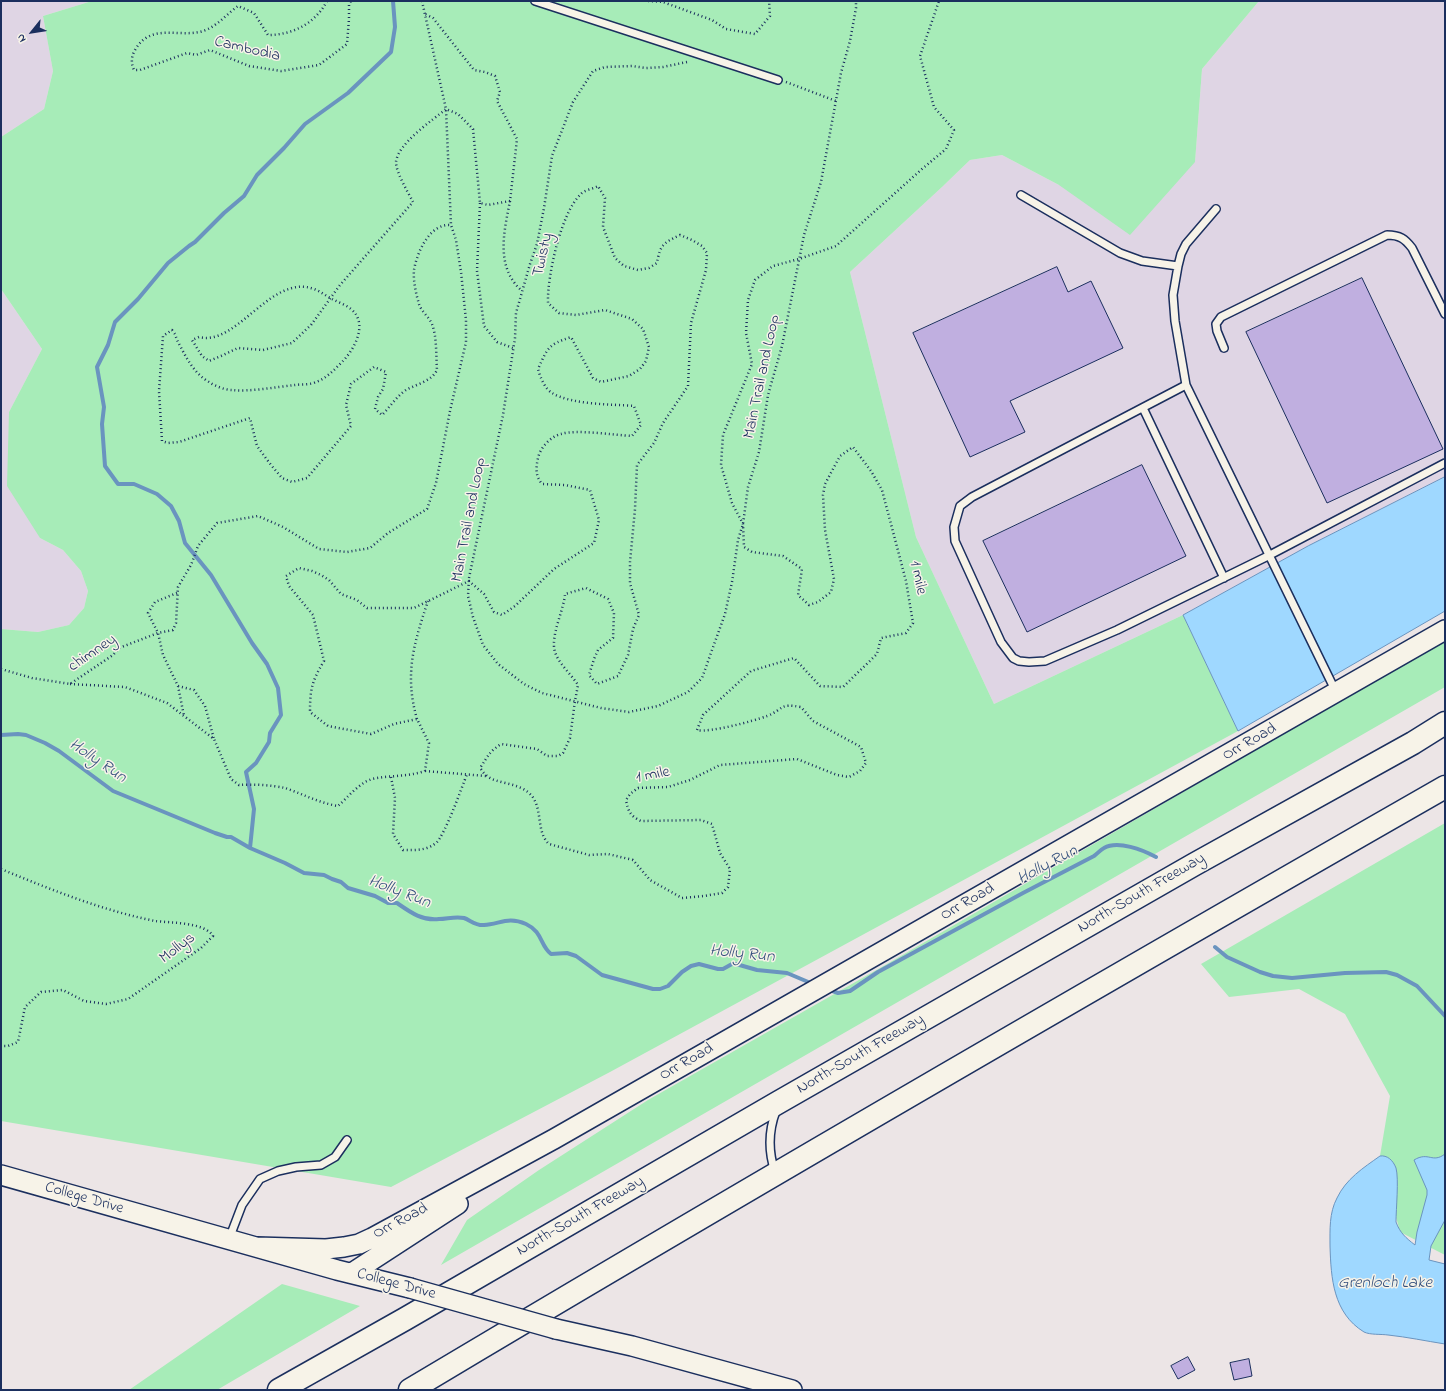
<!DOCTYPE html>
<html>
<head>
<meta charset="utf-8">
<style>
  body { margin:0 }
  #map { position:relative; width:1446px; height:1391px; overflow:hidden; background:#ece5e6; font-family:"Indie Flower",sans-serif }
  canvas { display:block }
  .frame { position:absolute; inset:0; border:2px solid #1b2f5e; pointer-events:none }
  .north { position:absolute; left:12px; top:12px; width:40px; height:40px; -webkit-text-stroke:3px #f7f3e8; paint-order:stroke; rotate:240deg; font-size:11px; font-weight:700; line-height:16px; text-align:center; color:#1b2f5e }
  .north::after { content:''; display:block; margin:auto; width:14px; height:18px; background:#1b2f5e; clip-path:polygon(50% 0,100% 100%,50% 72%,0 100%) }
</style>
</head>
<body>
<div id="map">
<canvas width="1446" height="1391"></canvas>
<div class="frame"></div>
<div class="north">N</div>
</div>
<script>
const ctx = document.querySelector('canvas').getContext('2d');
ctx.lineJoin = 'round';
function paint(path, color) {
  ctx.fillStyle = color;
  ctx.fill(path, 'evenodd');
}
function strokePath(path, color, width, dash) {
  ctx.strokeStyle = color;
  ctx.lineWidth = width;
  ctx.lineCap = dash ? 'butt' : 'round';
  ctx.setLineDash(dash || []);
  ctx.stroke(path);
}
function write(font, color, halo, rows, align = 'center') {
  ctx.font = font + ' "Indie Flower",sans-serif';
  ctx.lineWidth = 3;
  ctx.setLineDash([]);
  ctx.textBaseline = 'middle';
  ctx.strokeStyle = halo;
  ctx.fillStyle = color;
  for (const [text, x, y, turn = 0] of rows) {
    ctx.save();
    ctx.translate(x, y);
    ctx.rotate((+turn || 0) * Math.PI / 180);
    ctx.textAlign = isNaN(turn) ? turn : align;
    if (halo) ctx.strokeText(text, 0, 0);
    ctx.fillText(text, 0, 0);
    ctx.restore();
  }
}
paint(new Path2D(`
  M1 1H92L43 16 53 71 44 109 1 137Z
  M1259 1H1445V477L1308 546 1183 615 994 704 916 537 850 272 942 187 970 160 1002 155 1059 185 1195 162 1202 69Z
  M1 289 42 349 9 412 40 538 63 550 81 571 88 591 84 608 69 625 38 632 1 629Z`), '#dfd5e4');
paint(new Path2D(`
  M92 1H1259L1202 69 1195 162 1130 235 1059 185 1002 155 970 160 942 187 850 272 916 537 994 704 1183 615 1238 731 610 1072 391 1187 1 1121V629L38 632 69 625 84 608 88 591 81 571 63 550 40 538 7 486 9 412 42 349 1 289V137L44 109 53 71 43 16Z
  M1445 640V687L441 1265 467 1220 539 1170 648 1100 887 964Z
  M1445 823V1255L1400 1232 1380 1156 1390 1096 1345 1014 1299 989 1229 997 1201 964Z
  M282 1284 360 1306 217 1390H129Z`), '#a7ecb8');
const water = new Path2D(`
  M1445 477V611L1238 731 1183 615 1308 546Z
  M1445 1154V1220L1431 1246 1429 1260 1445 1264V1344C1426 1341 1407 1337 1388 1335 1381 1334 1370 1335 1364 1332 1333 1313 1331 1278 1330 1246 1330 1230 1329 1213 1337 1198 1346 1179 1363 1168 1380 1156 1387 1155 1393 1160 1396 1168 1399 1179 1396 1209 1396 1222 1400 1233 1406 1238 1415 1245L1417 1232 1427 1195V1190L1414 1160C1429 1151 1432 1164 1445 1154Z`);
paint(water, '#9fd8ff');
strokePath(water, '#6a94bf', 1);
strokePath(new Path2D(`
  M1 735 18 734 26 735 45 743 59 751 113 791 215 833 227 837H231L250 848 285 863 304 873 324 875 332 879 341 882 348 888 375 896 388 903H397C410 912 422 921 439 919 447 919 455 916 464 918 470 920 476 926 484 925 500 924 508 916 526 924 543 932 540 946 551 954L567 953 576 956 602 975 653 989H660L668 986 682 972 691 966 699 964 718 969H723L732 964H736L757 970 787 973 813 984
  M250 848 254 809 246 772 256 763 269 742 270 733 281 715 278 688 267 664 252 643 211 575 185 543 179 521 171 506 157 494 134 484H118L105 466 102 424 104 407 97 367 108 345 115 322 138 299 168 263 189 246 195 242 224 213 244 196 257 175 284 148 305 124 348 93 391 52 395 27 393 1
  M1215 947 1227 957 1260 972 1273 976 1292 978 1345 973 1386 972 1397 975 1417 986 1445 1016
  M827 989 838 993 850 991 878 972 1023 893 1094 856C1097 854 1100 850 1104 848 1118 840 1143 850 1156 857`), '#6a94bf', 4);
const building = new Path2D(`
  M1057 267 1068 292 1091 281 1123 348 1010 401 1025 432 970 457 913 333Z
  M1362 278 1443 449 1327 503 1246 332Z
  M1142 465 1186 556 1027 632 983 541Z
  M1188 1357 1195 1370 1178 1379 1171 1366Z
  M1249 1359 1252 1376 1234 1380 1230 1363Z`);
paint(building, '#c0afe0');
strokePath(building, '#1b2f5e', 1);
const lane = new Path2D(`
  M535 1 778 80
  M1021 195 1120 253 1142 261 1178 266
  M1216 209 1186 244 1181 254 1178 266 1173 295 1175 321 1186 385 1336 692
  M1224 348 1217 331 1216 324 1221 317 1387 235C1400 235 1405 239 1412 248L1445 314
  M1186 385 972 497 960 506 954 527 955 541 1001 642 1013 658 1019 661 1029 662 1045 661 1117 630 1268 556 1445 463
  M1143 408 1224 578
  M775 1172C768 1151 768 1132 776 1111
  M229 1239 242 1205 260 1179 278 1171 296 1167 321 1165 335 1157 347 1140`);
const secondary = new Path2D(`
  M1 1175 337 1270 410 1288
  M257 1247 326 1249 344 1247 359 1244 372 1238 554 1139 1445 630
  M352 1273 458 1204
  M556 1329 632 1346 792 1390`);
const highway = new Path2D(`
  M279 1390 405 1319 779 1102 1195 864 1413 743 1445 723
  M410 1390C753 1185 1099 985 1445 787`);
strokePath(lane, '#1b2f5e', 10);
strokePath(secondary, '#1b2f5e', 22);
strokePath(highway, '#1b2f5e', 25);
strokePath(new Path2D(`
  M327 1C315 24 292 35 268 35L254 13 238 6C228 13 219 24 208 29 184 41 152 20 135 50 131 57 131 63 134 70H140L187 53 196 55 210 50 249 66 281 71 319 65 347 44 349 19V4L351 1
  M422 1 446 109 451 225
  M648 1 663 2 712 20 726 29 755 34 770 16 769 1
  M687 62 663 67 646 68 632 66 605 67 593 71 573 102 552 156 544 208 537 244 530 264 516 313 515 338 503 415 469 578 468 596 473 617 483 645 498 664 524 684 542 693 601 708 629 712 658 706 688 692 702 678 725 614 732 582 738 540 743 524 748 487 759 452 768 395 782 346 804 235 821 182 841 73 850 41 856 8V1
  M786 82 836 101
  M510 201C504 232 495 267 522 291
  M480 203 477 271 484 326 497 342 513 348
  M177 593 155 602 148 613 158 633 163 655 178 686 184 716
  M1 669 32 678 70 684 113 655 119 648 158 633 173 630 176 623 178 587 191 565 198 546 217 523 258 516 283 527 319 549 347 552 370 548 388 533 427 509 436 483 450 411 466 342V320L461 272 456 240 451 225C430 223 417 252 414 270 413 280 416 294 419 304 421 311 429 317 432 324 437 337 436 356 437 370 432 381 417 384 406 390 396 397 390 407 382 415L375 409 378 397 383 389 386 372 374 367 351 384 346 405 351 426 307 478 292 482 282 478 271 465 257 446 250 418 179 442 168 443 162 441 159 391 163 336 172 330 175 334 177 340C185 355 193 373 209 382 215 386 225 390 232 390 250 392 276 387 295 385 302 384 310 385 316 382 327 378 334 370 342 362 354 350 369 324 351 309 346 305 338 302 332 299 326 296 320 291 314 289 271 273 237 347 199 337L192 340 202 356 209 361 221 356 238 348 263 350 292 343 311 325 340 285 413 202C408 192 396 173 396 162 398 143 433 120 446 109L458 114 473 129 480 203 488 205 510 201 517 139 497 101 500 92 495 76 485 72 474 70 433 18 425 14
  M70 684 125 687 167 703 214 739 231 779 239 785C252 784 272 785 285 788 303 794 319 803 338 806 347 798 359 783 372 779 390 775 408 777 425 771L429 743 417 719 394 724 371 734 328 726 310 712C310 689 312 681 324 661L313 615 289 586 286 576 299 568 312 571 321 575 329 580 341 594 357 600 367 608H414L469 581 484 594 494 612 502 615 515 606 554 569 594 543 599 520 590 490 565 485 542 484C535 475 536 468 538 458 540 448 551 436 561 434 576 429 614 435 632 436L641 425 634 406C611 404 572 405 552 393 545 389 540 377 538 369 548 347 548 345 571 337L593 378 601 382 629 376 640 369 646 361 649 347 643 329 632 319 605 310 576 315 559 313 548 303C547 277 561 212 581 194 584 190 593 189 598 186L605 198 603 227 615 258 624 266 638 270 649 268 657 263C660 245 663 243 680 235L692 240 702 246 707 253 706 270 691 323 688 386 663 423 654 443 637 465 635 509 630 562V583L639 615 633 629 628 655 618 676 597 684 589 675 594 659 598 650 613 638 614 613 608 599 586 588 565 594C564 610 550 636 555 652 559 664 571 674 578 685L575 701 570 738 563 753 558 756H547L537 749 501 744C489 752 488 756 480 768 482 770 483 773 486 775 495 784 517 782 529 793 544 806 535 831 549 844L589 855 608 854 633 860 650 880 682 898 704 896 722 893 728 887 730 869 720 853 712 824 701 820 641 821C630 816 628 811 626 800L630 794 638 788 668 787 690 780 720 765 797 759 837 775 849 777 860 771 866 763 861 747 813 721 801 707C778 703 785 709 767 716 754 721 709 733 697 730L703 715 751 671 794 658 820 686 843 687 877 654 881 638 906 633 913 623 906 581 882 490 871 471 853 447 840 456 825 484 823 495 825 530 834 579 831 592 818 602 809 605 798 595 802 569 783 556 752 552 744 547 743 524 732 503 721 465 723 435 752 364 746 333 748 300 755 280 773 266 799 259 836 246 922 169 946 149 954 130 934 107 920 56 939 1
  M178 686 194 690 205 706 214 739
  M417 719C404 674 414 643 428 601
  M425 771 486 776
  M391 777 395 798 393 834 403 850C415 850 426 851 436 843 445 835 462 787 467 774
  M1 869C52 890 101 910 155 921 171 923 204 922 213 936L201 948 128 999 106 1004 84 1001 63 990 41 992 25 1007 18 1042 8 1046H1`), '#1b2f5e', 2.5, [1, 3]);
strokePath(lane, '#f7f3e8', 7);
strokePath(secondary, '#f7f3e8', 19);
strokePath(highway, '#f7f3e8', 22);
const secondaryBridge = new Path2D(`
  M410 1288 556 1329`);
strokePath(secondaryBridge, '#1b2f5e', 22, []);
strokePath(secondaryBridge, '#f7f3e8', 19);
write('16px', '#1b2f5e', '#f7f3e8', [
  ["Cambodia",247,50,13],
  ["Twisty",544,255,-77],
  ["Main Trail and Loop",763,377,-78],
  ["Main Trail and Loop",470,520,-79],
  ["1 mile",917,578,78],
  ["chimney",93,654,-34],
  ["Orr Road",1250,743,-30],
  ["1 mile",653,776,-11],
  ["North-South Freeway",1142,894,-30],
  ["Orr Road",968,903,-30],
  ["Mollys",178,949,-37],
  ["North-South Freeway",861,1055,-30],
  ["Orr Road",687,1063,-30],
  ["College Drive",84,1199,16],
  ["North-South Freeway",581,1217,-30],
  ["Orr Road",401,1222,-28],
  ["College Drive",396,1285,15]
]);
write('italic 17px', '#35517e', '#f7f3e8', [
  ["Holly Run",97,762,34],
  ["Holly Run",1048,866,-28],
  ["Holly Run",399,893,21],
  ["Holly Run",742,955,6],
  ["Grenloch Lake",1385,1284]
]);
</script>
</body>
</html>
